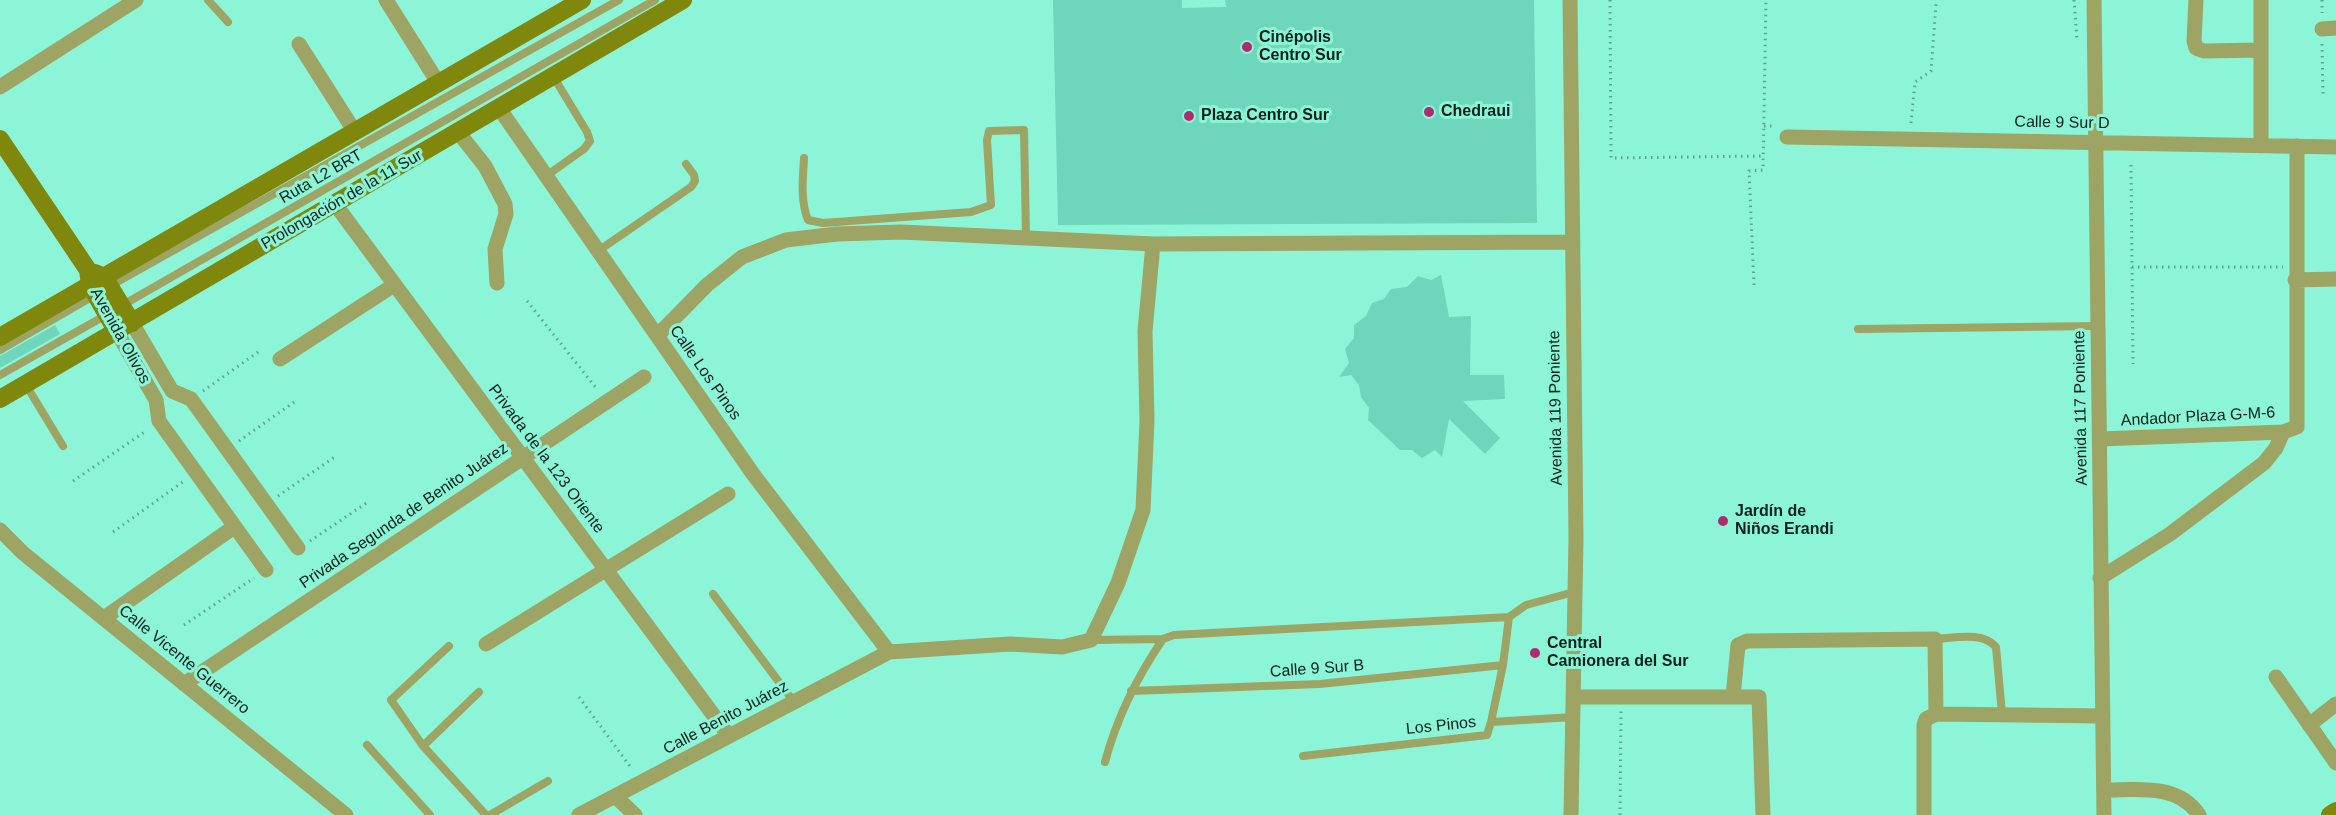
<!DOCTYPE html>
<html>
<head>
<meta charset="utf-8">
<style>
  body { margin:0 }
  canvas { display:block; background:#8cf4d7 }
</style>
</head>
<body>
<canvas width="2336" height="815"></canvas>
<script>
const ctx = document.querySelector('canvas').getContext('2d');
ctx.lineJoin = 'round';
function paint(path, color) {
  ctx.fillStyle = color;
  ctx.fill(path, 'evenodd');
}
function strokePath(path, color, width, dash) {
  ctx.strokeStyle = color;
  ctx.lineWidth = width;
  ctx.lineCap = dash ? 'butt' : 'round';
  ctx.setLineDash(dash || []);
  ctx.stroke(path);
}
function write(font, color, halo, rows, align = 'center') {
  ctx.font = font + ' Arial,sans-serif';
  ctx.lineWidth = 6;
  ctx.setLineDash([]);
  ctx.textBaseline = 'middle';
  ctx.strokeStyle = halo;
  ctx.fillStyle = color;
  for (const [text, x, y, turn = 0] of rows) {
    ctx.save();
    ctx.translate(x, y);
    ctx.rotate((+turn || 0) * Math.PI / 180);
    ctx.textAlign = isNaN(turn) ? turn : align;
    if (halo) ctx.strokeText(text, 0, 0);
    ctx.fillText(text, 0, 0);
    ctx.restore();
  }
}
paint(new Path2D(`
  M1053 0H1182V8L1226 7 1225 0H1534L1537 223 1058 225Z
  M1441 275 1449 317 1471 316 1470 375H1504L1505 399 1463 401 1500 438 1485 454 1449 419 1442 457 1435 450 1422 458 1412 450H1400L1368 420 1369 408 1361 397 1359 385 1351 375 1339 377 1349 363 1345 349 1354 338V325L1366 316 1372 303 1384 299 1391 289 1407 287 1418 276 1431 280Z
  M55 325 60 334 0 368V356Z`), '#6ed6ba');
strokePath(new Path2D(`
  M1610 0 1611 158 1763 156
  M2074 0 2077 40
  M2322 0V13
  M2322 44 2323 96
  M1911 123 1915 82 1931 71 1936 4
  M2028 123H2081
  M1764 126H1775
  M2131 165 2133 364
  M2132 267H2283
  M1754 285 1749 171 1763 170 1766 0
  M527 301 597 389
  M203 391 261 350
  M239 441 297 400
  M73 481 146 431
  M278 496 336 456
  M113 532 184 481
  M310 541 368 502
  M184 625 254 578
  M579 697 632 769
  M1620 815 1621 711`), '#58a690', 3, [1.5, 4.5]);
strokePath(new Path2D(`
  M208 0 228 22
  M804 158C803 178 800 200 808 220L823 223 971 212 991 205 987 140 989 131 1024 130 1026 237
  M546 176 584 149 590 141 587 132 553 76
  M598 251 691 187 695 181 694 175 686 164
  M110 286 619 0
  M121 306 655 0
  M1858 329 2098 326
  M0 350 95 295
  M0 375 108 314
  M26 385 63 446
  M713 594 794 702
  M1935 639C1954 638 1983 631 1996 647L2002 714
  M1091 640 1163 639 1174 635 1509 617
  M449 646 391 700 423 746 486 815
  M1131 691 1320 684 1503 665
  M1491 722 1503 665 1509 617 1526 605 1574 592
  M367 745 430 815
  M423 746 479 692
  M1303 756 1487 735 1491 722 1573 717
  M1105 762C1117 717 1137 677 1163 639
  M490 815 548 781`), '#9da464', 8);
strokePath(new Path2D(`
  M386 0 439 84
  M1570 0 1576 539 1571 815
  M2094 0 2104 815
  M2196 0 2194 41 2196 48 2204 51 2261 50
  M2322 29 2336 28
  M299 44 355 132
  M0 87 136 0
  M499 108 753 474 889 652
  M458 132 485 166 505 204 506 214 495 249 497 283
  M1787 137 2336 147
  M2261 146V0
  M335 204 729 736
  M2295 280 2336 279
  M132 323 172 391 191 399 298 548
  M117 332 156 400 159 421 266 570
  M657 336 707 285 742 257 786 240 837 234 901 232 1153 244 1572 242
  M280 359 394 285
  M2100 439 2283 432 2297 427V146
  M0 530 23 553 346 815
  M2100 578 2170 534 2264 463 2276 448 2283 432
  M104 618 234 527
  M486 644 728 494
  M2276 677 2336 763
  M184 684 644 377
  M1573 697H1759L1763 815
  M1733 697 1738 645 1747 641 1935 639 1936 714 1926 719 1924 725V815
  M1936 714 2103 716
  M2309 725 2336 704
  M2104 790C2138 790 2178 783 2199 815
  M615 796 635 815
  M579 815 889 652 1010 644 1062 647 1091 640 1118 583 1143 510 1147 421 1145 331 1153 244`), '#9da464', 15);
strokePath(new Path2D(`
  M0 139 88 270 90 285 117 332
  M95 273 104 277 132 323
  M0 337 582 0
  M0 399 683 0
  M2330 815 2336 811`), '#7f870d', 18);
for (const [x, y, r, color] of [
  [1247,47,6,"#b02a6f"],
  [1429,112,6,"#b02a6f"],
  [1189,116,6,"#b02a6f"],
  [1723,521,6,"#b02a6f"],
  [1535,653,6,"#b02a6f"]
]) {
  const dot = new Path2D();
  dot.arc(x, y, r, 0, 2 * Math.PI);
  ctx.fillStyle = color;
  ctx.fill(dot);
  strokePath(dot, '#8cf4d7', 2);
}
write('bold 16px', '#002119', '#8cf4d7', [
  ["Cinépolis",1259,38],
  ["Centro Sur",1259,56],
  ["Chedraui",1441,112],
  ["Plaza Centro Sur",1201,116],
  ["Jardín de",1735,512],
  ["Niños Erandi",1735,530],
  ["Central",1547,644],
  ["Camionera del Sur",1547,662]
], 'left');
write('16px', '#002119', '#8cf4d7', [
  ["Calle 9 Sur D",2062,123,1],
  ["Ruta L2 BRT",321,177,-30],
  ["Prolongación de la 11 Sur",342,200,-30],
  ["Avenida Olivos",120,336,61],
  ["Calle Los Pinos",705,373,55],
  ["Avenida 119 Poniente",1556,408,-91],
  ["Avenida 117 Poniente",2081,408,-91],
  ["Andador Plaza G-M-6",2198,417,-3],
  ["Privada de la 123 Oriente",546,459,53],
  ["Privada Segunda de Benito Juárez",404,516,-34],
  ["Calle Vicente Guerrero",184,660,39],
  ["Calle 9 Sur B",1317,669,-4],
  ["Calle Benito Juárez",726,718,-28],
  ["Los Pinos",1441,726,-6]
]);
</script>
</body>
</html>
